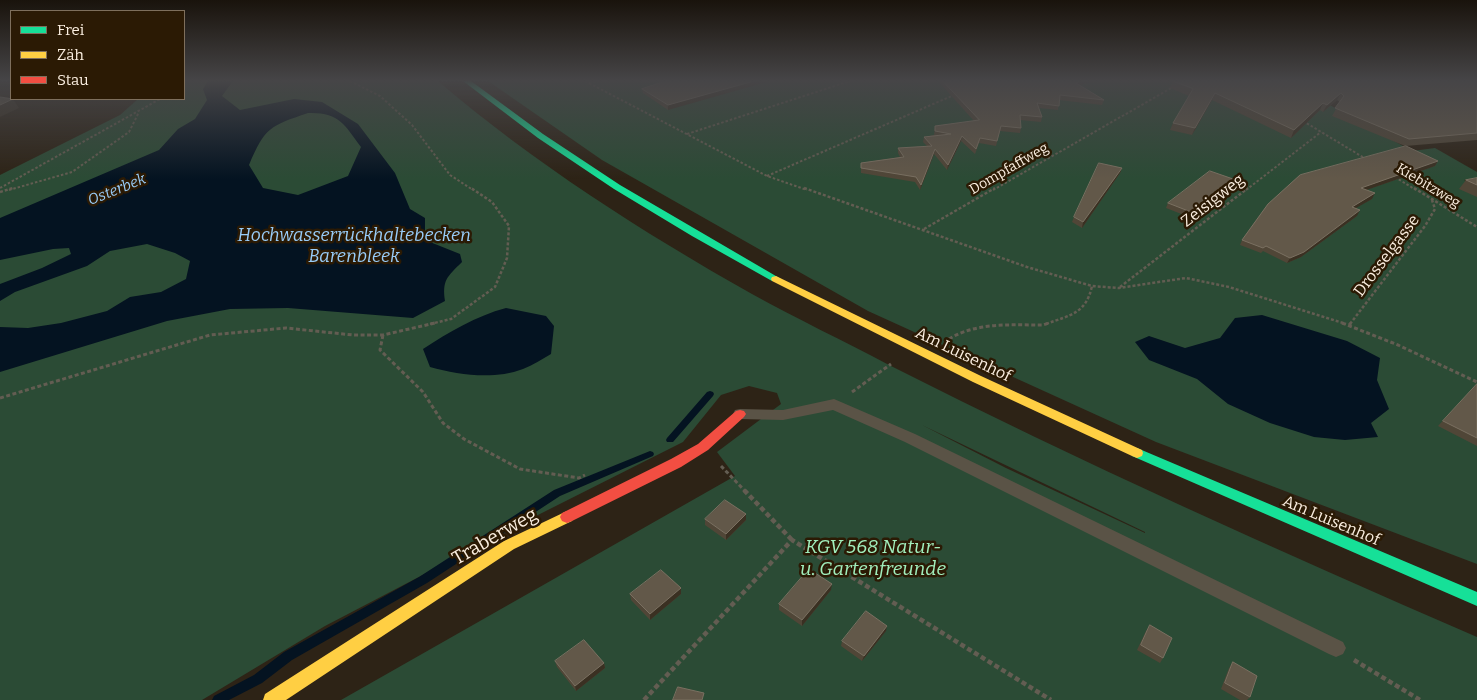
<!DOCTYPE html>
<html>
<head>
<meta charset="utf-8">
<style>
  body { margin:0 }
  #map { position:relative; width:1477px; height:700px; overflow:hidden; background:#2d2316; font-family:Bitter,serif }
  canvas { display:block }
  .legend { position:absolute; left:10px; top:10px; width:175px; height:90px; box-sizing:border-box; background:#2b1a04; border:1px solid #7e6f5c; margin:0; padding:6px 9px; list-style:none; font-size:15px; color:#fbefe1 }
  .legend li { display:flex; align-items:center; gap:10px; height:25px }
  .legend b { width:25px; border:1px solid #7e6f5c }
</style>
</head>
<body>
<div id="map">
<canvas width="1477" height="700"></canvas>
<ul class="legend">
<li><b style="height:6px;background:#16e098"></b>Frei</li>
<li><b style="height:6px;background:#ffcf43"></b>Zäh</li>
<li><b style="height:6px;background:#f24e42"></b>Stau</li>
</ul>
</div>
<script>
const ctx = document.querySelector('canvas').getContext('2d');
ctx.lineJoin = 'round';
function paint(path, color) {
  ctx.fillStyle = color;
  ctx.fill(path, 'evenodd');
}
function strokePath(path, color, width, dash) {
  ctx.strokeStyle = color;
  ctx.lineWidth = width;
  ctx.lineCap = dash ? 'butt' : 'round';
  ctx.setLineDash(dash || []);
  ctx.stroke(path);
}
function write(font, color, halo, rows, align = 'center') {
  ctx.font = font + ' Bitter,serif';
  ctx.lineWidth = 5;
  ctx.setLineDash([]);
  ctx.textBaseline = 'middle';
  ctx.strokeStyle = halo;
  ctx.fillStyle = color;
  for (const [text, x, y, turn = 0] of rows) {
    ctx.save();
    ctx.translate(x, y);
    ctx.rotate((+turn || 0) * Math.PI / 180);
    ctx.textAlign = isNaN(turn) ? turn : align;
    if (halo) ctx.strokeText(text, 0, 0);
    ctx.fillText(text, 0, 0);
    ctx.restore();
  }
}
paint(new Path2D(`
  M184 81H438C534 163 642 232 752 294 797 319 844 341 889 365 1082 463 1279 551 1477 637V700H341L735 476 717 452 781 404 777 393 749 386 721 395 683 442 528 520 325 626 202 700H0V175L120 115 138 99H184ZM922 425 1145 532V533L1006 468Z
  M488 81H1287L1412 151 1435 148 1477 172V178L1464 180 1477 187V564L1156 442 868 311 602 160Z`), '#2b4b35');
paint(new Path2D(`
  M208 81H233L222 96 240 110 294 99 322 102 358 124 395 173 410 209 425 218V240L460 254 462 262C447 277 442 280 445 301L413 318 288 308 230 309 167 321 0 372V327L28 328 61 323 107 311 130 297 161 292 186 279 190 261 175 253 147 244 110 251 87 266 15 292 0 301V284L42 268 71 254 69 248 53 249 0 260V218L159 150 178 129 195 119 207 100 203 89ZM308 113C339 112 344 124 361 147L348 176 298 195 263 188 249 165C265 127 270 126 308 113Z
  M506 308 546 316 554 326 551 354C542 359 533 365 523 369 494 380 459 375 430 367L423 349C449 332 476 316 506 308Z
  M1262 315 1347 341 1380 358 1377 380 1389 409 1371 423 1378 437 1345 440 1314 437 1270 423 1228 404 1197 379 1149 360 1135 342 1149 336 1185 348 1220 338 1235 318Z`), '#041321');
paint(new Path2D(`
  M710 391 713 392 714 394 713 396 673 442H667L666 440 667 438 707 392Z
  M650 451 653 452 654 454 653 456 560 496 427 583 292 660 262 683 229 700H212L214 696 254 675 284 652 419 577 554 490Z`), '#041321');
strokePath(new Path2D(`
  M350 81 380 96 412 125 450 175 473 190
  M585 81 767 176 807 190
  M589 83 599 81
  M1303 121 1366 159
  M687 134 850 81
  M767 176 954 95
  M1395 177 1416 190
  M0 188 160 99
  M9 190 72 172 129 132 139 112
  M993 190 1173 87
  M1246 190 1321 132`), '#635d52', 2, [2.5, 2]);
strokePath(new Path2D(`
  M804 188 1027 267 1092 286 1119 288 1186 278 1229 287 1346 324
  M1414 188 1477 227
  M0 192 13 188
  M924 229 995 188
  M1120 287 1248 188
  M430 324 451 319 495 287 507 258 509 226 492 202 471 188
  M1046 324C1070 315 1086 314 1092 286
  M1350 324 1425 226 1435 209 1432 200`), '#635d52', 2.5, [3, 2]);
strokePath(new Path2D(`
  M1342 323 1398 345 1477 382
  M1349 325 1351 323
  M383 335 380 350 423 392 443 423 464 439 520 469 579 478 585 475
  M949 339C976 322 1012 325 1043 325L1049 323
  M852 392 891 364
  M0 398 210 335 286 328 353 335H383L435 323
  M721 466 746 492`), '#635d52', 3, [4, 2.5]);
strokePath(new Path2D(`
  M744 490 792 540
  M1354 660 1420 700
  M644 700 792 540 1051 700`), '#635d52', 4.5, [5, 3]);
paint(new Path2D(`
  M834 399 915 434 1343 642 1346 648 1343 654 1336 657 1329 654 905 442 833 410 783 420 740 419 735 418 733 414 735 410 740 409 783 410Z`), '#5a5346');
paint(new Path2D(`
  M463 81H471L543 134 620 185 781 279 780 281H772L692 236 614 189 538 138Z
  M1137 448 1477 592V606L1132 456 1131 453 1132 450Z`), '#16e098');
paint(new Path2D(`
  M776 276 981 376 1142 450 1143 453 1142 456 1137 458 1132 456 973 382 772 281 771 279 772 277Z
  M567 511 572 513 574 517 572 521 514 549 286 700H263L265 694 504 541Z`), '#ffcf43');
paint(new Path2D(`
  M740 410 744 411 746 414 744 417 708 450 681 467 572 521 567 523 562 521 560 517 562 513 671 459 698 444 736 411Z`), '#f24e42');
paint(new Path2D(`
  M666 81 668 110 643 93 642 89Z
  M938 81H1091L1090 82 1080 85 1104 100 1102 105 1059 100 1058 110 1039 108 1042 117 1041 122 1020 120 1021 128 1020 133 1000 131 996 146 979 143 975 154 961 141 947 170 934 154 920 190 915 182 861 173V163L900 157 898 153V148L927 146 923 142 924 137 934 135 935 126 974 121Z
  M1173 81H1477V140L1405 146 1332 116 1340 102 1337 100 1323 112 1320 110 1291 138 1212 100 1192 135 1170 130 1173 123 1189 96 1170 88Z
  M1438 161 1435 166 1366 190 1372 199 1355 208 1357 216 1301 257 1287 263 1263 251 1261 253 1240 245 1242 240 1268 204Z
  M1122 168 1120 173 1082 228 1072 222 1074 217Z
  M1477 178V197L1459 189 1466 180Z
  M1233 186 1189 217 1166 208 1168 203Z
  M1477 384V446L1438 426Z
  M705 519 746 520 726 540 705 525Z
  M831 590 802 626 779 610V604Z
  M630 594H681L650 620 631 600Z
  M1150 625 1163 658 1160 663 1137 650 1146 631Z
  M886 631 862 661 841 646 842 641Z
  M555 661 604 663 605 668 576 691 557 667Z
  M1233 662 1250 697 1247 700H1240L1221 689 1229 668Z`), '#504637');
paint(new Path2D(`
  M754 81H770L668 110V105Z
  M1080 81H1091L1090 82 1074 87 1076 83Z
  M1215 93 1212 100 1192 135 1195 128Z
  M1341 93 1337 100 1323 112 1327 105Z
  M13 99 19 108 0 117V105Z
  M1323 103 1320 110 1291 138 1294 130Z
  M962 136 961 141 947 170 948 165Z
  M935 149 934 154 920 190 921 185Z
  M1438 161 1435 166 1358 193 1361 188Z
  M1122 168 1120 173 1082 228 1083 222Z
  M1236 180 1233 186 1189 217 1191 212Z
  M1375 193 1372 199 1349 212 1352 207Z
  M1360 210 1357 216 1301 257 1287 263 1290 258Z
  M746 514V520L726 540V534Z
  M832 584 831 590 802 626V620Z
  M681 588V594L650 620V614Z
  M887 626 886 631 862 661 864 656Z
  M604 663 605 668 576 691 575 686Z`), '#3a3022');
const building = new Path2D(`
  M666 81H754L668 105 642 89Z
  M943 81H1080L1076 83 1104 100 1060 95 1059 106 1037 103 1042 117 1020 115 1021 128 1001 126 997 141 980 138 976 149 962 136 948 165 935 149 921 185 916 177 861 168V163L904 157 898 148 932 146 924 137 951 134 935 131V126L979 120Z
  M1173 81H1477V133L1409 139 1335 108 1344 96 1341 93 1327 105 1323 103 1294 130 1215 93 1195 128 1173 123 1193 89Z
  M0 97 13 99 0 105Z
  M1406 146 1438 161 1361 188 1375 193 1352 207 1360 210 1304 252 1290 258 1266 246 1263 248 1242 240 1268 204 1300 175Z
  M1099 163 1122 168 1083 222 1074 217Z
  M1210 171 1236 180 1191 212 1168 203Z
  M1477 178V185L1466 180Z
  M1477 384V438L1443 421Z
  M725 500 746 514 726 534 705 519Z
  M809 569 832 584 802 620 779 604Z
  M661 570 681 588 650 614 630 594Z
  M866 611 887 626 864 656 842 641Z
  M1150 625 1172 638 1163 658 1141 645Z
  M584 640 604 663 575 686 555 661Z
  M1233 662 1257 676 1250 697 1225 683Z
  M678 687 704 693 702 700H673Z`);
paint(building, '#625849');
strokePath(building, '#7a7061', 1);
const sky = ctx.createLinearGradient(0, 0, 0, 179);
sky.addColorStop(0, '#19130c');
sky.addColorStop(0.45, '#464547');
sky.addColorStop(1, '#46454700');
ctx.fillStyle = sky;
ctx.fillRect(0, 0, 1477, 179);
write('14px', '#fbefe1', '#2b1a04', [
  ["Dompfaffweg",1009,169,-30],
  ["Kiebitzweg",1428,186,31]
]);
write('italic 15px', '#98ccf8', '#2b1a04', [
  ["Osterbek",117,190,-22]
]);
write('16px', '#fbefe1', '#2b1a04', [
  ["Zeisigweg",1213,201,-38],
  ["Drosselgasse",1387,256,-53],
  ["Am Luisenhof",963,355,26],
  ["Am Luisenhof",1331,521,23]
]);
write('italic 18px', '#98ccf8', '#2b1a04', [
  ["Hochwasserrückhaltebecken",354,236],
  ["Barenbleek",354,257]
]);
write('19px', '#fbefe1', '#2b1a04', [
  ["Traberweg",495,537,-30]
]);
write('italic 19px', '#a1efbd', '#2b1a04', [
  ["KGV 568 Natur-",873,548],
  ["u. Gartenfreunde",873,570]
]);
</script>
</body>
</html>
